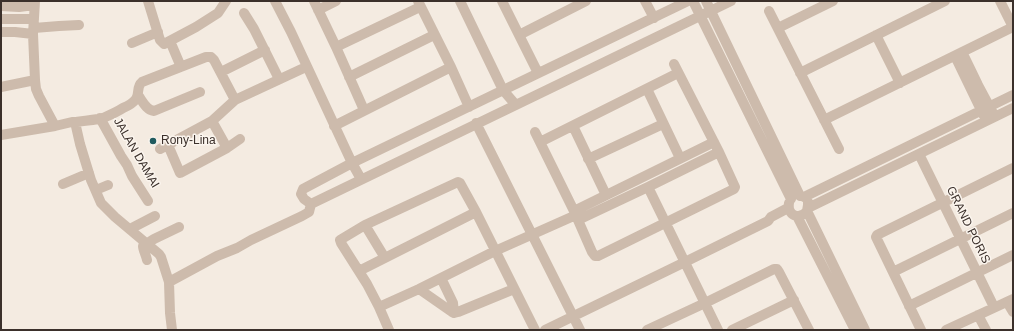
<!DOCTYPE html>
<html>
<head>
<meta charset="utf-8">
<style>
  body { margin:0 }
  #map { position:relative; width:1014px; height:331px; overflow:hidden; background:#f4ebe1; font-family:Arial,sans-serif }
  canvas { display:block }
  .frame { position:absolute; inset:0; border:2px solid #3b302b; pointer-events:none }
</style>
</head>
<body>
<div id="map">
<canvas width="1014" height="331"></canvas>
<div class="frame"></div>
</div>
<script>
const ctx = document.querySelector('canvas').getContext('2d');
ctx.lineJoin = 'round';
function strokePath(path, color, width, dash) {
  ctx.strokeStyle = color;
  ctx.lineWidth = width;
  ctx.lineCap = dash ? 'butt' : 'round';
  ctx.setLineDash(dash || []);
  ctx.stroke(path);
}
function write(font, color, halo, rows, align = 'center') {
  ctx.font = font + ' Arial,sans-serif';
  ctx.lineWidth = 3;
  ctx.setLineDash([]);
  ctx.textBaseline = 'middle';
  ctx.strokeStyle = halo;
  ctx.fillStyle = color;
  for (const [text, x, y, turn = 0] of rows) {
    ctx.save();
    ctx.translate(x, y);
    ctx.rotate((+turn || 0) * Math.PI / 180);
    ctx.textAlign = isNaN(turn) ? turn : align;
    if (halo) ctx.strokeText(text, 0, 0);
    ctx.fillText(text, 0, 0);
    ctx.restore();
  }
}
strokePath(new Path2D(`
  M35 1 33 34 35 80 36 89 39 96 55 126 72 122H75L80 144 91 180 101 203 115 217 159 254 161 257 169 282 170 313 172 330
  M148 1 160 40 164 44 196 27 218 13 226 1
  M275 1 291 32 352 163 361 179
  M314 1 336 47 364 110
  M418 1 451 67 469 107
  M460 1 503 90 515 104
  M502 1 538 73
  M645 1 654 18
  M693 1 791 199
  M706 1 800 196
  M1 6 19 7 34 5
  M318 10 336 1
  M769 11 839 149
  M244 13 254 29 279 79
  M1 19H34
  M34 28 59 26 79 25
  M778 28 833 1
  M1 32H15L33 34
  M519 35 586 1
  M876 35 900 83
  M170 41 181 67
  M132 43 158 32
  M336 47 420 7
  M962 52 978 85 993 113
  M955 56 984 116
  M221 72 265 50
  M800 73 945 1
  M349 77 434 35
  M1 87 35 80
  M647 89 680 158
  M138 95C143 102 146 110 154 111L200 92
  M100 118 121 156 127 165 132 176 148 201
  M824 120 1013 27 1000 1
  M212 121 227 148
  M75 122C84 121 94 120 103 118 110 115 117 112 123 108 128 106 133 103 136 99 140 93 136 87 142 82L206 57H211L214 60 235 100
  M476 123 580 330
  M334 126 451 67
  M573 126 606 195
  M535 132 574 211 592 252 595 256H598L734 189 735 187 719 152 674 64
  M1 135 55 126
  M540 142 678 73
  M168 145 180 173 227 148 240 139
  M160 149 212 121 235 100 306 67
  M919 154 994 307
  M588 159 663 124
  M63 184 89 173
  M648 187 718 330
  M96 190 108 185
  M804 197 1013 95
  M808 202V205L807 211 865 330
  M789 203C787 215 799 221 807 211
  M311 204 731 1
  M311 204 304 199 301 194 303 189 352 163 688 1
  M808 208 1013 108
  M574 211 714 142
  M797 216 855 330
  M578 220 648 187 719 152
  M365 225 385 258
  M130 229 155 216
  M147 260C146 255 143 250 143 246L154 239 179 227
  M359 271 476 212
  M893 272 1013 213
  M441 278 453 303 454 313
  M169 282 217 256 237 248 251 240 302 216 309 212 311 204
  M419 289 452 312 454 313 458 312 514 289
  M1007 302 1013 312
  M909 306 1013 255
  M379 307 419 289 495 251 576 215
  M978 315 986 330
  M389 330 379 307 367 284 341 243 340 240 365 225 458 182 460 183 476 212 535 330
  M545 330 685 262 768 221 771 217 788 208
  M647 330 705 303 774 269H777L779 272 809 330
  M732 330 794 300
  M921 330 876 237 877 235 1013 168
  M946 330 1013 299`), '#cdbbac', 10);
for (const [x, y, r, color] of [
  [153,141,4,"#1f5a5e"]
]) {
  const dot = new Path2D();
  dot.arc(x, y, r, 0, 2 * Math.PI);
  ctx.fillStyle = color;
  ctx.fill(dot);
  strokePath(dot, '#fbf5ee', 1.5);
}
write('12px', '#3b302b', '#fbf5ee', [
  ["Rony-Lina",161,141]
], 'left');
write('12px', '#3b302b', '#fbf5ee', [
  ["JALAN DAMAI",136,153,60],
  ["GRAND PORIS",968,225,64]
]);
</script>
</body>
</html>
